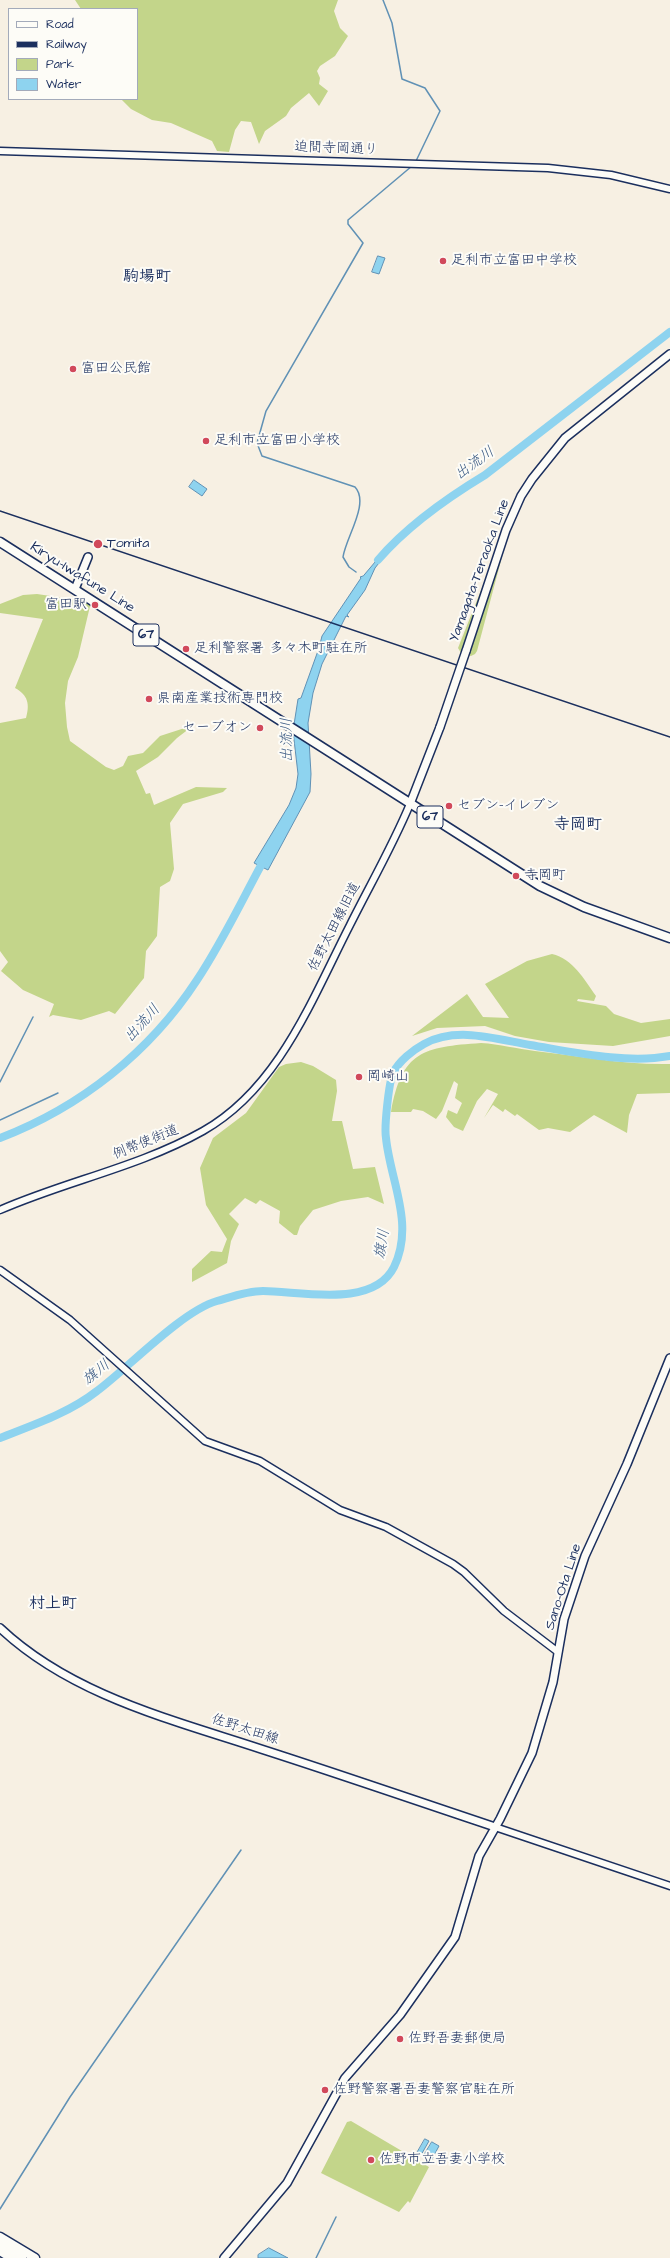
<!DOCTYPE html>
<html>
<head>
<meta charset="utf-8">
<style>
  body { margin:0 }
  #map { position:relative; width:670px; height:2258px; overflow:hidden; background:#f7f0e3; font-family:"Architects Daughter",sans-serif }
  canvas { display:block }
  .legend { position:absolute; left:8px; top:8px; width:130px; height:92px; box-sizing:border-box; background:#fdfcf7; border:1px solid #a3aaba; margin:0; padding:5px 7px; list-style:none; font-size:12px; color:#1b2f5e }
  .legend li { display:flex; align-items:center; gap:8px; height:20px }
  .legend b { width:20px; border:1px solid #a3aaba }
</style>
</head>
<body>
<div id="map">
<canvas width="670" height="2258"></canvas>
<ul class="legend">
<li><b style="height:5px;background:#fdfcf7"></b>Road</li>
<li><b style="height:5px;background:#1b2f5e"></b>Railway</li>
<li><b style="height:11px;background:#c3d58a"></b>Park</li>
<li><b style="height:11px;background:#8ed3ef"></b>Water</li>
</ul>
</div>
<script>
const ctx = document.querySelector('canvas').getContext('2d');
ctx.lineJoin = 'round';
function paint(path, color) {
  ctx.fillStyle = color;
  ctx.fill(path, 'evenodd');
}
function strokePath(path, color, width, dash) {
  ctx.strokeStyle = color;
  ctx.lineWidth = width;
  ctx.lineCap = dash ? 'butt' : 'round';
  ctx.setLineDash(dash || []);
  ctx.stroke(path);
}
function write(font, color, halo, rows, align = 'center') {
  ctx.font = font + ' "Architects Daughter","Klee One",sans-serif';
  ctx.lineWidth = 4;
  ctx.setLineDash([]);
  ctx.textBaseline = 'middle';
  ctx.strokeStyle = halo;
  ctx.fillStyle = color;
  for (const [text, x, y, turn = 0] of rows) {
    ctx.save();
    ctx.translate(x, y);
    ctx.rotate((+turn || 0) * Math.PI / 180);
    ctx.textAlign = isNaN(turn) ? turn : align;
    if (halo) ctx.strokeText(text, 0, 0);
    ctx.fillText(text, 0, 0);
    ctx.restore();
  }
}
paint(new Path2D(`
  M75 0H338L334 11 340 28 348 36 335 56 320 66 317 71 320 78 319 84 328 91 319 106 309 93 291 108 286 116 265 131 259 144 251 122 241 121 235 130 229 152 217 151 212 141 171 123 152 120 131 109 121 99H137V9H81Z
  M497 550 462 651 469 653 503 553 477 651 475 654 471 656 461 653 458 648Z
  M37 594 91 602 78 657 68 681 65 703 67 727 70 741 106 767 114 770 123 766 128 756 143 753 160 736 194 725 177 738 158 757 136 771 146 794 150 793 154 805 196 787 227 788 223 792 183 804 170 823 174 869 170 881 160 887 157 936 146 951 144 978 115 1014 109 1011 81 1020 53 1015 49 1017 54 1004 23 990 1 971 8 962 0 951V723L26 718C30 704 28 695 15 688L43 619 0 613V604L23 595Z
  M552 954C573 959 584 979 596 996L594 1001 578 999 577 1001 606 1006 614 1014 641 1023 670 1019V1036L613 1046 549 1042 515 1036 485 1026 437 1028 412 1036 467 994 483 1017 509 1018 485 984 527 961Z
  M481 1043C500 1044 517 1049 535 1051 580 1056 624 1065 670 1064V1093L637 1094 629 1115 627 1133 594 1115 570 1132 548 1128 539 1130 517 1114 515 1116 505 1109 503 1112 493 1105 484 1118 498 1094 487 1089 477 1101 463 1131 454 1127 446 1117 448 1110 457 1114 462 1103 455 1098 458 1084 454 1081 442 1111 436 1119 423 1111 413 1109 411 1112H391C402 1051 423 1047 481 1043Z
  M301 1062 313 1066 336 1080 337 1091 332 1121H342L353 1169 375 1167 384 1204 368 1197 341 1201 313 1210 300 1226 297 1235H294L279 1223 280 1211 260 1200 256 1204 245 1198 229 1214 239 1224 231 1241 227 1263 192 1282V1269L211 1251 222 1252 227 1239 206 1205 200 1168 213 1138 246 1113 279 1067 286 1064Z
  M351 2121 429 2167 410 2203 408 2201 399 2212 321 2173 347 2122Z`), '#c3d58a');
const water = new Path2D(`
  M378 256 385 258 379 274 372 272Z
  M194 480 207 489 202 496 189 487Z
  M384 552 386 554 375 568 365 590 347 615 349 617 346 616 322 664 313 693 308 723 311 774 310 792 268 870 254 863 289 805 296 788 298 774 293 731 298 699 301 698 319 648 322 636 361 578 360 577 363 576Z
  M425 2139 429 2141 421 2155 417 2153Z
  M432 2142 439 2146 431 2161 423 2157Z
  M269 2248 288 2258H258V2255Z`);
paint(water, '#8ed3ef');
strokePath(water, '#6091b5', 1);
strokePath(new Path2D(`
  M383 0 392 23 402 79 425 88 440 111 416 161
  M356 572 349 567 343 557C346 537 370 503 355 487L262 456 257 443 266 411 363 243 348 224V220L412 166
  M0 1082 33 1017
  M0 1120 58 1093
  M0 2209 70 2097 241 1850
  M316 2258 336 2217`), '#6091b5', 1.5);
strokePath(new Path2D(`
  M378 560C407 526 447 498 485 475L670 332
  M0 1138C81 1107 150 1052 197 980 223 941 243 898 265 858
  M0 1438C33 1425 69 1413 97 1391 128 1368 182 1311 217 1301 231 1297 247 1291 263 1291 300 1291 373 1309 394 1267 415 1224 390 1180 386 1138 384 1127 389 1082 393 1073 399 1061 413 1050 424 1044 456 1026 496 1039 530 1045 573 1052 626 1064 670 1056`), '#8ed3ef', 8);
const tertiary = new Path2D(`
  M0 151 548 168 611 175 670 189
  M0 1210C66 1181 139 1167 203 1131 279 1088 312 999 350 925 370 885 393 845 410 804
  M0 1270 70 1320 205 1441 260 1461 340 1510 386 1527 453 1564 464 1572 504 1611 558 1652
  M495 1827 670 1886`);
const secondary = new Path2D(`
  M75 589 88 557
  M466 651 506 530 521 496 532 479 565 438 670 354
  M410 804 440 727
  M0 1628C71 1695 170 1719 261 1749 339 1774 417 1801 495 1827
  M224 2258 287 2183 345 2078 400 2015 455 1937 479 1856 500 1819 532 1753 553 1682 564 1619 585 1556 627 1464 670 1358`);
const primary = new Path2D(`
  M0 542 540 886 584 907 670 938`);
const trunk = new Path2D(`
  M0 2237 35 2258
  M0 2244 22 2258
  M0 2251 11 2258`);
strokePath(tertiary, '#1b2f5e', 9);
strokePath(secondary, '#1b2f5e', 10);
strokePath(primary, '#1b2f5e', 11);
strokePath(trunk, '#1b2f5e', 11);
strokePath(tertiary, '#fdfcf7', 6);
strokePath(secondary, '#fdfcf7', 7);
strokePath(primary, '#fdfcf7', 8);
strokePath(trunk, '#fdfcf7', 8);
strokePath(new Path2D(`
  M0 511 670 737`), '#1b2f5e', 1.5);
const secondaryBridge = new Path2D(`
  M440 727 466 651`);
strokePath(secondaryBridge, '#1b2f5e', 10, []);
strokePath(secondaryBridge, '#fdfcf7', 7);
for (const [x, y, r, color] of [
  [443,261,4,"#d1495b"],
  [73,369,4,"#d1495b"],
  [206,441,4,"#d1495b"],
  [98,544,5,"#d1495b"],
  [95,605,4,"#d1495b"],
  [186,649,4,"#d1495b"],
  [149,699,4,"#d1495b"],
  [260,728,4,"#d1495b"],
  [449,806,4,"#d1495b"],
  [516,876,4,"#d1495b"],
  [359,1077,4,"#d1495b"],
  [400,2039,4,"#d1495b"],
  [325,2090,4,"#d1495b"],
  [371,2160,4,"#d1495b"]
]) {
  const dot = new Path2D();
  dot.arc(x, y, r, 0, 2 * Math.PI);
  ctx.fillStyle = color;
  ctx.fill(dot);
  strokePath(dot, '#fdfcf7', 1.5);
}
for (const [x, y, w] of [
  [146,635,26],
  [430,817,26]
]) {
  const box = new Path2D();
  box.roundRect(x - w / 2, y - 11, w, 22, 3);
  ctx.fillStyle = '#fdfcf7';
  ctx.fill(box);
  strokePath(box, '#1b2f5e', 1);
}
write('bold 13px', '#1b2f5e', null, [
  ["67",146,635],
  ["67",430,817]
]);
write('14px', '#1b2f5e', '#fdfcf7', [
  ["迫間寺岡通り",336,149,2],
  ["Yamagata-Teraoka Line",480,571,-70],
  ["Kiryu-Iwafune Line",82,578,32],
  ["佐野太田線旧道",335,927,-63],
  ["例幣使街道",146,1143,-22],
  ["Sano-Ota Line",564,1587,-72],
  ["佐野太田線",245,1730,18]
]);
write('14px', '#1b2f5e', '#fdfcf7', [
  ["足利市立富田中学校",451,261],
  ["富田公民館",81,369],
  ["足利市立富田小学校",214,441],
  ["Tomita",107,544],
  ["富田駅",87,605,"right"],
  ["足利警察署 多々木町駐在所",194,649],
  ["県南産業技術専門校",157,699],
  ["セーブオン",252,728,"right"],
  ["セブン-イレブン",457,806],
  ["寺岡町",524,876],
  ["岡崎山",367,1077],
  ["佐野吾妻郵便局",408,2039],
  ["佐野警察署吾妻警察官駐在所",333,2090],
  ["佐野市立吾妻小学校",379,2160]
], 'left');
write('italic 15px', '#385882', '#fdfcf7', [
  ["出流川",475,464,-36],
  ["出流川",288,740,-91],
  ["出流川",143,1024,-48],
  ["旗川",383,1244,-80],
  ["旗川",97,1373,-39]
]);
write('bold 16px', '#1b2f5e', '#fdfcf7', [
  ["駒場町",147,278],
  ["寺岡町",578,826],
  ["村上町",53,1605]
]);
</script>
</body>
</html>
